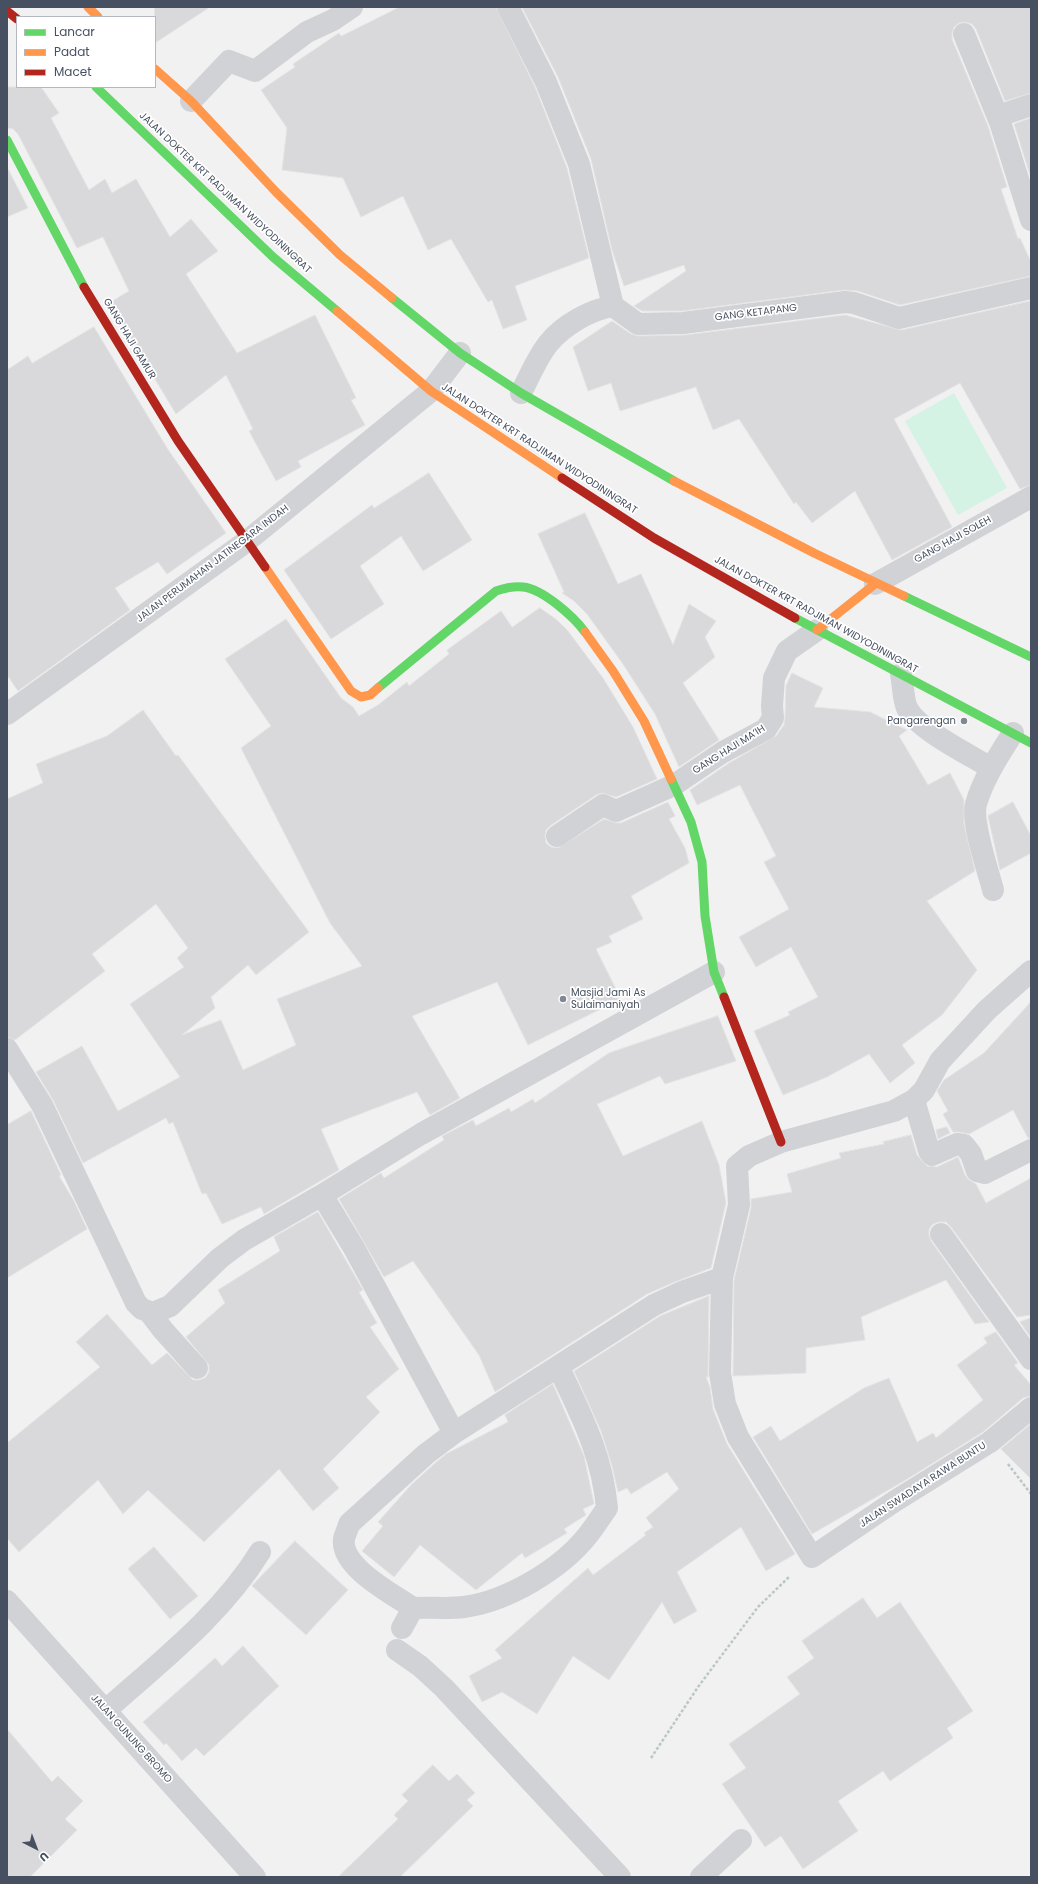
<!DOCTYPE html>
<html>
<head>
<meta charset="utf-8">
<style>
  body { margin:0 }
  #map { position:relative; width:1038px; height:1884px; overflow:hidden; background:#f2f1f1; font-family:Poppins,sans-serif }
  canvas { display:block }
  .frame { position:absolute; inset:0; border:8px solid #465060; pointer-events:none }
  .legend { position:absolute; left:16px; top:16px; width:140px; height:72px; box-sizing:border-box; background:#fff; border:1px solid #b5b9bf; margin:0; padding:5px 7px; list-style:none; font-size:12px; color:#465060 }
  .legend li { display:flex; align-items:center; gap:8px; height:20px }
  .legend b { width:20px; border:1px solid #b5b9bf }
  .north { position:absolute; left:16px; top:1828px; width:40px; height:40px; -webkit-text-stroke:3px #fff; paint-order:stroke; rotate:138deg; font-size:11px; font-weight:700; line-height:16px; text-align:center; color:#465060 }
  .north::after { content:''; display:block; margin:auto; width:14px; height:18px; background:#465060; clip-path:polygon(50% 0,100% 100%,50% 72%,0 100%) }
</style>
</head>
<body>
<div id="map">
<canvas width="1038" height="1884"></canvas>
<div class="frame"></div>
<ul class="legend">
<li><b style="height:5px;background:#63d668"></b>Lancar</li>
<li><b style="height:5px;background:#ff974d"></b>Padat</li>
<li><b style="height:5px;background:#b3261e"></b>Macet</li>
</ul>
<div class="north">U</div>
</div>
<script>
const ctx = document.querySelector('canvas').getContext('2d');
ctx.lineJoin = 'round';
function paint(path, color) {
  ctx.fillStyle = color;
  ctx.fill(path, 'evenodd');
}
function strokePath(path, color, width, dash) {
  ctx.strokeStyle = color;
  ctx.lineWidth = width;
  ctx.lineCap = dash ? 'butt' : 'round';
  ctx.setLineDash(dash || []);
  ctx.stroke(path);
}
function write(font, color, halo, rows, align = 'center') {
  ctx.font = font + ' Poppins,sans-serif';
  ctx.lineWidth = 3.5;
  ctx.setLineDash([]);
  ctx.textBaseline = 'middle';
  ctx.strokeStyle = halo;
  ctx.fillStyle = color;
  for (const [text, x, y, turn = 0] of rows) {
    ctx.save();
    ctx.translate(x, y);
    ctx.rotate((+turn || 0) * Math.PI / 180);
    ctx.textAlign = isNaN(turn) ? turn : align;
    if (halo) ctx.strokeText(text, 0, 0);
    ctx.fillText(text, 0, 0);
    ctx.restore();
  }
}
paint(new Path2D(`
  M954 393 1007 488 958 515 905 421Z`), '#d4f3e4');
const building = new Path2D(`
  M155 7H210L155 43Z
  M400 7H496L535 87 567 168 589 258 515 286 527 320 503 329 492 300 488 302 451 239 428 250 403 196 361 217 343 178 282 170 287 128 261 90 295 67 293 64 339 33 341 36Z
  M522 7H1031V93L1005 101 976 29 972 24 965 22 959 23 954 27 952 33V39L988 126 1007 187 1001 189 1018 239 1020 238 1031 262V276L900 305 858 291 844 290 682 311H642L634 306 686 271 684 265 624 286 612 250 591 159 558 77Z
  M7 87H41L59 113 51 118 89 190 105 179 112 193 136 179 170 237 191 219 218 251 186 274 237 353 315 315 356 398 351 400 365 425 298 461 301 467 276 481 249 431 253 429 226 375 176 414 109 303 129 291 103 237 77 248 18 134 13 129 7 128Z
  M1031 118V178L1014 124Z
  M7 167 28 208 7 217Z
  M1031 301V485L1020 489 960 383 894 419 952 527 892 560 855 491 812 523 796 502 794 504 739 419 713 430 696 387 620 411 611 383 588 391 573 347 612 321 631 334 638 336 685 335 845 315 901 330Z
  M94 327 167 448 226 533 167 574 158 562 115 588 130 610 18 691 7 675V370L28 356 32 363Z
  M429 473 472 540 423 571 401 536 360 566 384 604 331 639 284 570 372 505 374 508Z
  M585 513 618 584 641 574 673 645 689 604 716 621 705 637 715 657 683 683 719 740 679 767 655 714 623 664 587 614 574 601 562 593 564 592 538 534Z
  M540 608 557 620 568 631 603 678 633 727 657 779 616 797 602 793 596 795 550 826 546 830 545 836 546 843 551 847 558 848 604 819 616 823H621L668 802 675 816 669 819 685 848 689 863 631 896 643 919 609 936 612 942 596 949 621 999 528 1045 497 982 412 1016 460 1098 430 1115 417 1092 321 1129 339 1170 264 1214 261 1207 222 1224 206 1193 202 1194 173 1122 169 1124 166 1118 83 1163 53 1100 36 1072 82 1046 118 1111 180 1077 130 1004 184 967 177 958 188 948 156 904 92 954 105 971 15 1040 7 1037V799L43 783 36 764 107 736 143 710 176 756 178 755 309 932 256 975 248 965 211 997 215 1008 182 1035 221 1020 243 1070 296 1045 277 999 362 966 330 923 241 748 271 726 225 659 286 619 341 698 353 707 359 716 378 705 407 682 409 686 449 654 447 650 501 611 512 627Z
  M792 673 823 688 814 707 870 712 907 730 899 736 928 785 950 773 964 800V824L975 871 927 901 977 970 942 1015 902 1045 915 1063 890 1083 869 1054 827 1077 783 1095 754 1031 790 1015 788 1012 818 997 791 947 756 967 739 937 789 909 764 862 776 856 740 785 697 805 690 790 729 763 776 736 784 725 785 717 786 686Z
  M1013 802 1031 836V853L1000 870 988 816Z
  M1031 1002V1138H1028L1013 1110 969 1134 959 1132H953L943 1114 948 1111 937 1091 944 1080 984 1053Z
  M718 1016 736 1061 665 1084 660 1076 597 1104 623 1156 702 1121 719 1165 726 1203 711 1268 677 1281 647 1294 495 1392 479 1355 413 1261 384 1277 339 1199 381 1173 384 1178 444 1140 442 1136 473 1120 476 1126 509 1108 511 1112 533 1099 535 1103 609 1053Z
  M31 1111 61 1175 59 1176 74 1201 87 1229 7 1278V1125Z
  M947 1127 950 1133 938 1139 936 1130Z
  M911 1135 917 1155 927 1166 937 1167 958 1157 965 1175 969 1180 976 1184 986 1203 1031 1178V1315L1017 1317 951 1227 946 1222H939L933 1224 929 1229V1235L931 1241 989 1322 975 1324 946 1280 861 1317 865 1340 806 1348V1373L733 1376 734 1280 751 1208V1199L792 1192 787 1174 841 1158 839 1153 884 1144 883 1142Z
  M318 1212 363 1290 359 1292 377 1323 370 1327 399 1369 366 1397 380 1412 323 1469 339 1488 313 1511 279 1469 204 1542 148 1490 123 1514 98 1480 19 1552 7 1538V1443L100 1367 76 1342 107 1314 152 1365 167 1353 193 1380H199L205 1378 209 1372V1365L186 1337 225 1303 218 1290 280 1251 274 1237Z
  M709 1296 708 1377H706L710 1387 713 1409 727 1444 795 1554 766 1571 741 1527 677 1572 697 1611 674 1624 662 1602 609 1680 573 1656 537 1714 502 1692 482 1702 469 1676 502 1658 495 1650 588 1568 593 1575 646 1535 644 1533 653 1527 646 1518 679 1489 667 1472 631 1494 627 1488 618 1492 612 1466 601 1431 574 1371 660 1316Z
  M1031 1318V1338L1020 1322Z
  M996 1332 1018 1363 1014 1365 1031 1385V1396L1023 1398 983 1432 904 1481 812 1534 753 1437 771 1426 780 1441 864 1388 889 1378 917 1442 933 1433 936 1438 983 1400 957 1365 987 1343 984 1338Z
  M553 1384 584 1456 594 1504 583 1509 586 1515 564 1529 567 1533 525 1558 522 1553 476 1590 420 1545 394 1577 362 1551 383 1526 378 1522 411 1485 434 1464 446 1454 508 1422 505 1415Z
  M1031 1424V1479L1001 1449Z
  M295 1541 348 1590 306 1635 252 1586Z
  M154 1547 198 1596 170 1619 128 1569Z
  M863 1598 877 1618 900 1602 973 1711 947 1728 953 1738 890 1781 883 1771 838 1801 858 1831 803 1869 781 1836 765 1847 722 1784 746 1768 729 1744 800 1694 787 1677 814 1658 802 1641Z
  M243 1646 279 1686 204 1756 196 1748 182 1761 166 1743 164 1745 143 1722 215 1658 222 1666Z
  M7 1729 52 1782 58 1776 83 1801 65 1819 77 1830 30 1877H7Z
  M433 1765 449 1781 457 1774 475 1793 467 1800 473 1806 400 1877H338L398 1819 394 1815 408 1801 402 1795Z`);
paint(building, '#d9d9db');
strokePath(building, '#e3e3e4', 1);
strokePath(new Path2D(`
  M1008 1464 1031 1494
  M651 1758 698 1687 758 1607 790 1576`), '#bac7c6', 2.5, [3, 2]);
strokePath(new Path2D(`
  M508 7 546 82 579 164 613 306
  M964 34 1000 122 1031 220
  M191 101 229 61 255 71 307 32 333 20 352 7
  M998 116 1031 105
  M521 393C529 377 537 358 548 344 563 325 590 310 613 306L638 324 683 323 845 302 854 303 899 318 1031 288
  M875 584 1031 497
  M901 674C903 684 903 699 907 708 917 729 970 755 991 768
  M7 714 247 541 431 391 460 353
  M557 836 603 805 616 811 674 785 723 752 766 729 773 718 772 706 774 678 787 651 817 630
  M993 890C988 870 971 822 976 804 983 779 999 755 1013 733
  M1031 971 987 1010 940 1061 924 1090 914 1100 894 1111 781 1142 749 1156 737 1166 739 1205 722 1278 720 1373 725 1404 738 1437 812 1557 895 1501 990 1442 1031 1408
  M7 1049 42 1105 136 1303 142 1309 153 1313 170 1306 220 1258 244 1240 322 1195 421 1134 714 972
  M914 1100 929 1151 932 1155 957 1144 964 1145 971 1154 977 1171 985 1173 1031 1150
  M322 1195 354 1248 454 1433
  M941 1234 1031 1359
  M150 1313 163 1330 197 1368
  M7 1601 255 1877
  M413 1608C430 1607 448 1609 464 1607 508 1601 561 1569 588 1535 595 1526 601 1517 607 1508 602 1454 581 1415 559 1368
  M402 1628 413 1608C393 1594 340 1567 344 1539 345 1534 348 1529 349 1524L426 1454 454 1433 654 1305 682 1292 722 1278
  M397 1650 420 1666 444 1688 620 1877
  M106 1710C161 1661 221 1615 260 1552
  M701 1877 741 1840`), '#d0d2d5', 22);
strokePath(new Path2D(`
  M96 87 273 257 337 311
  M7 140 84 287
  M392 298 460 353 521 393 674 481
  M904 596 1031 657
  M795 618 1031 743
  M378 688 496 591C505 588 514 586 523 587 543 589 574 617 585 632
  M671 779 691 822 702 862 705 916 714 972 724 997`), '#63d668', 9);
strokePath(new Path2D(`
  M88 7 98 17
  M155 69 191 101 276 192 340 255 392 298
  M337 311 431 391 562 478
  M674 481 814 553 904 596
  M265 567 351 691 361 697 370 695 378 688
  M817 630 875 584
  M585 632 613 671 644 721 671 779`), '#ff974d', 9);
strokePath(new Path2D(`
  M7 11 17 19
  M84 287 178 441 265 567
  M562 478 654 538 795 618
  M724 997 781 1142`), '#b3261e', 9);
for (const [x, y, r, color] of [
  [964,721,4,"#828893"],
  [563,999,4,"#828893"]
]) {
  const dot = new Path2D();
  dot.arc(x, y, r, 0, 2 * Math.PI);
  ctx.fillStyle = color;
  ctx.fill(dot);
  strokePath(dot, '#fff', 1.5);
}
write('10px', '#465060', '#fff', [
  ["JALAN DOKTER KRT RADJIMAN WIDYODININGRAT",225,193,43],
  ["GANG KETAPANG",756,313,-7],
  ["GANG HAJI GAMUR",129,339,59],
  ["JALAN DOKTER KRT RADJIMAN WIDYODININGRAT",539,449,33],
  ["GANG HAJI SOLEH",953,540,-29],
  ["JALAN PERUMAHAN JATINEGARA INDAH",213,564,-37],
  ["JALAN DOKTER KRT RADJIMAN WIDYODININGRAT",816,615,29],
  ["GANG HAJI MA’IH",729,750,-32],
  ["JALAN SWADAYA RAWA BUNTU",923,1485,-33],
  ["JALAN GUNUNG BROMO",131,1739,48]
]);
write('10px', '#465060', '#fff', [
  ["Pangarengan",956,721],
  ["Masjid Jami As",571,993,"left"],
  ["Sulaimaniyah",571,1005,"left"]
], 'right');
</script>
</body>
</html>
